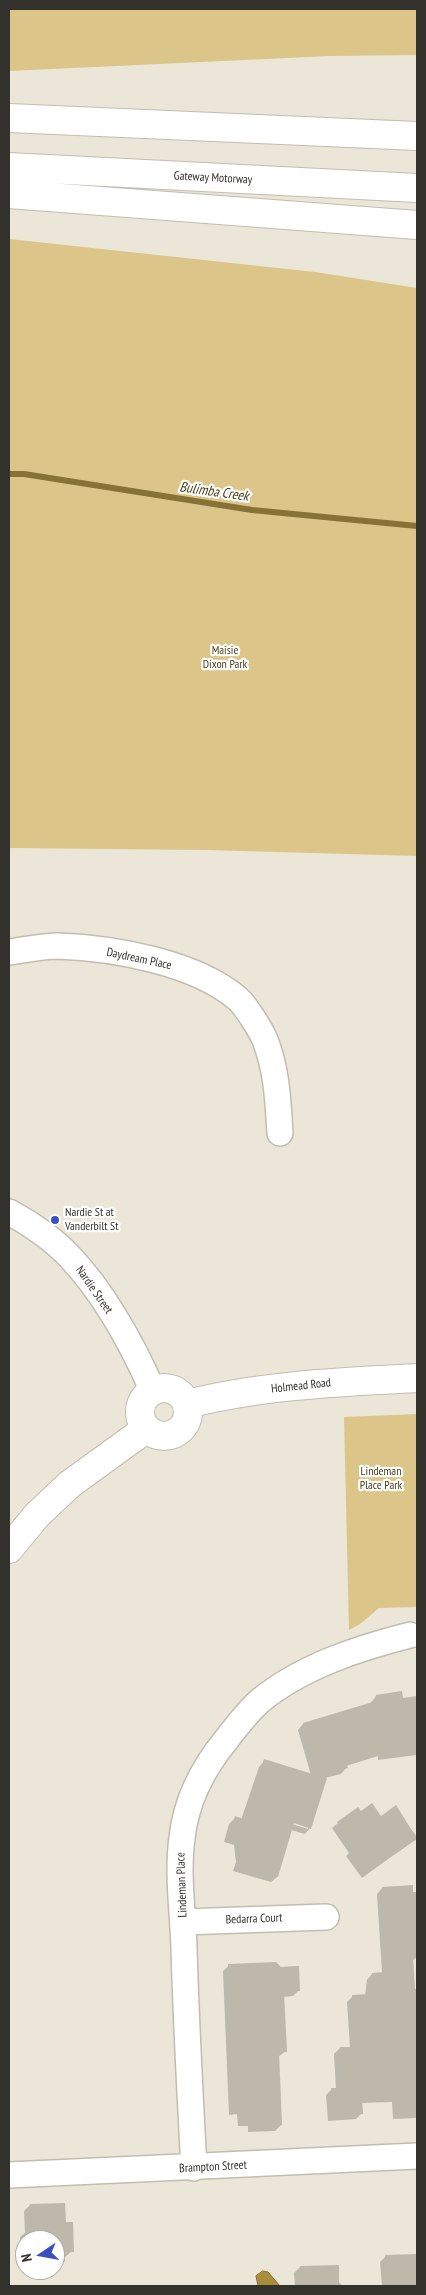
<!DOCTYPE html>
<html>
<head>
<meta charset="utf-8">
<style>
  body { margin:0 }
  #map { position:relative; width:426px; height:2295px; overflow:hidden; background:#ebe6d7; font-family:"PT Sans Narrow",sans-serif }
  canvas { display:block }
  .frame { position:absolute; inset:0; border:10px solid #33312b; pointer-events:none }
  .north { position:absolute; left:15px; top:2230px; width:50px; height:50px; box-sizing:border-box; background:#fff; border:1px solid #adadaa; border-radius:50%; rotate:258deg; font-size:14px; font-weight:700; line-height:20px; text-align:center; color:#33312b }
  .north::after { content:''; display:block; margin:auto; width:18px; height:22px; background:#3a50c2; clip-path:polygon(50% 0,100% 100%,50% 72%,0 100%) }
</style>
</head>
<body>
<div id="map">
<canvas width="426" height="2295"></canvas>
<div class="frame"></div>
<div class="north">N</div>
</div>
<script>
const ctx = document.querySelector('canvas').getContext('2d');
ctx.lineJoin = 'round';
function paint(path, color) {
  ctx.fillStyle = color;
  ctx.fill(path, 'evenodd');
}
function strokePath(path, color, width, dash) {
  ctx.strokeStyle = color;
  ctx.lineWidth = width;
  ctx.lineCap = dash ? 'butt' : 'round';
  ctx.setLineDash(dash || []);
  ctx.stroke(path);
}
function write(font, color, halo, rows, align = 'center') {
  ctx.font = font + ' "PT Sans Narrow",sans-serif';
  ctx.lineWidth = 4.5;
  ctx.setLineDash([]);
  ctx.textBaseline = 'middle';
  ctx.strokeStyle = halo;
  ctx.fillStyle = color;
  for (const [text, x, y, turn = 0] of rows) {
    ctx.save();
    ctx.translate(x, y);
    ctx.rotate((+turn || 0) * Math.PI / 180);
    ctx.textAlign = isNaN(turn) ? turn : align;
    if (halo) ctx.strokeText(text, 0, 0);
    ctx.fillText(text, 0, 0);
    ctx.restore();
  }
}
paint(new Path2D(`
  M9 9H417V55L330 56 9 71Z
  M9 239 315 272 417 288V856L207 850 9 848Z
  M417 1414V1607L379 1608 360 1624 349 1630 344 1417Z`), '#dcc588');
const water = new Path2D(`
  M263 2271 268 2272 280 2286H258L256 2276Z`);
paint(water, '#aa8d3a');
strokePath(water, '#867136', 1);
paint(new Path2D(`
  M376 1696 402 1699 417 1697V1755L378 1760V1756L346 1766V1768L341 1774 325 1778 310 1828 305 1834 291 1830 277 1877 271 1882 233 1871 236 1862 234 1845 224 1842 229 1824 235 1818 241 1820 259 1767 264 1761 311 1775 298 1730 303 1724 370 1704ZM288 1820 308 1826V1829L288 1823Z
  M395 1807 417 1837 362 1878 346 1856 349 1853 332 1828 338 1823 361 1813 381 1817Z
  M382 1888 417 1893V1957L412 1961 414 1990H417V2118L393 2119 392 2102 361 2103V2114L356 2119 328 2121 326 2095 332 2089H336L334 2054 340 2048H350L347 2002 353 1996H365L367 1980 372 1974 382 1973 377 1894Z
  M229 1966 299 1990 293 1996 283 1997 286 2051 278 2057 281 2125 275 2131 248 2132V2126H238L237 2114 229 2115 223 1971Z
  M30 2205 72 2251 65 2257V2261L59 2267H55V2240H25V2260H21L20 2237 25 2233 24 2211Z
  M417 2255V2286H382L380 2262 386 2256Z
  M300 2267 338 2281 343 2286H295L294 2273Z`), '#0003');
strokePath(new Path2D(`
  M9 474H24L252 510 417 526`), '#867136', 6);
paint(new Path2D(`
  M402 1691 403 1698 417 1696V1751L384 1755 383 1751 346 1762 348 1768 321 1776 327 1778 311 1829 294 1823 278 1877 238 1865 241 1855 239 1839 229 1836 235 1816 244 1819 264 1759 319 1776 303 1723 376 1701V1695Z
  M372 1803 381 1816 396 1805 417 1839 368 1873 351 1849 354 1847 337 1822 358 1807 361 1811Z
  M413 1885V1892H417V1955L413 1956 415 1989H417V2113L398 2114 397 2097 362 2098 363 2114 333 2116 331 2088H341L340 2047H355L352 1995 371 1994 370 1977H372V1973L385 1972V1968H387L382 1887Z
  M276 1962 281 1967 299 1966 300 1991 284 1992 287 2052H279L282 2125 253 2127V2121H243L242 2109H234L228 1964Z
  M65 2203 66 2222H73L74 2252 55 2253V2240H30V2204Z
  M417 2254V2286H383L382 2270H386L385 2255Z
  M339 2265V2286H300V2266Z`), '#bdb8a9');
const minor = new Path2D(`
  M9 952C25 950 42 946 58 946 113 948 195 962 238 999 245 1005 261 1030 265 1040 277 1070 278 1102 280 1133
  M9 1212C31 1224 53 1239 70 1257 104 1293 133 1346 153 1391
  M183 1922 326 1917
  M194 2168C190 2095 186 2021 184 1948 183 1912 177 1875 182 1838 186 1801 203 1768 226 1740 237 1726 248 1711 261 1700 303 1666 359 1648 410 1635
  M9 2175 417 2156`);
const tertiary = new Path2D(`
  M140 1412a24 24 0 1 1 48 0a24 24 0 1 1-48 0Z
  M187 1404C262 1385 340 1382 417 1378
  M9 1549 37 1515 70 1484 146 1429`);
const motorway = new Path2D(`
  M9 118 417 136
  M9 167 417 188
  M9 194 417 225`);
strokePath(minor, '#c2bdaf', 28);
strokePath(tertiary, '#c2bdaf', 30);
strokePath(motorway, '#c2bdaf', 30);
strokePath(minor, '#fff', 25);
strokePath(tertiary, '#fff', 28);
strokePath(motorway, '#fff', 28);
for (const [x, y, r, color] of [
  [55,1220,5,"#3a50c2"]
]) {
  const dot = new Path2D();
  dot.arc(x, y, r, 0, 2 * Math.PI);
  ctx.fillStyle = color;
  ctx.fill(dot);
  strokePath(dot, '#fff', 2);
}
write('12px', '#33312b', '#fff', [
  ["Gateway Motorway",213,178,3],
  ["Daydream Place",139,959,12],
  ["Nardie Street",94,1290,55],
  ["Holmead Road",301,1386,-6],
  ["Lindeman Place",182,1885,-92],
  ["Bedarra Court",254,1919,-2],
  ["Brampton Street",213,2167,-3]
]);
write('12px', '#4d411d', '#fff', [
  ["Maisie",225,651],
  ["Dixon Park",225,665],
  ["Lindeman",381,1472],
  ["Place Park",381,1486]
]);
write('12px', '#33312b', '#fff', [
  ["Nardie St at",65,1213],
  ["Vanderbilt St",65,1227]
], 'left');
write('italic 14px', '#4c401c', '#fff', [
  ["Bulimba Creek",214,492,8]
]);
</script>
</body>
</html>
